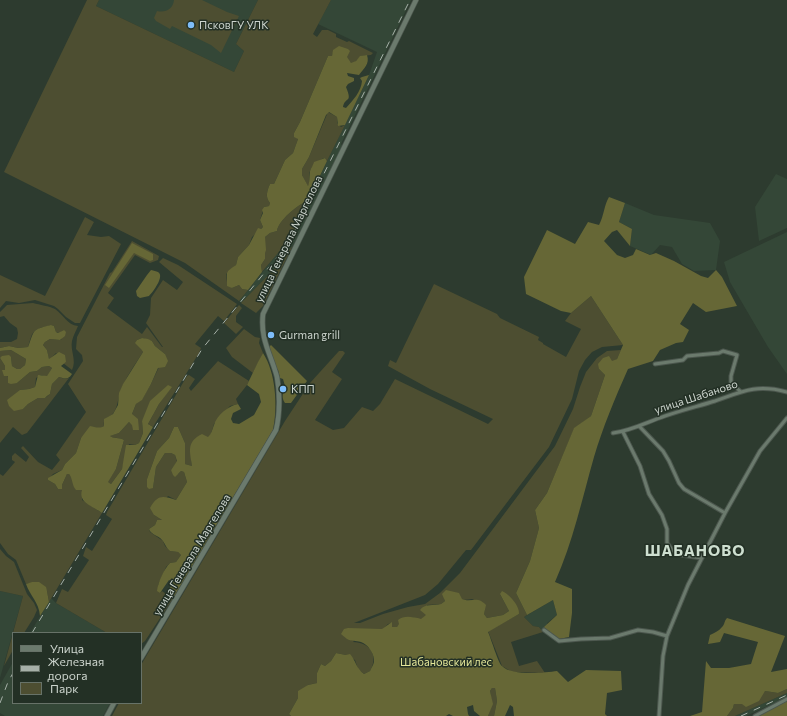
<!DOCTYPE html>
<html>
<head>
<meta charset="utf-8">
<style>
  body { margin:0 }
  #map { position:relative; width:787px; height:716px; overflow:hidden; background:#2d3b2f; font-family:Commissioner,sans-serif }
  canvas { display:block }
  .legend { position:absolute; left:12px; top:632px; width:130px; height:72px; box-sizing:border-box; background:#233025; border:1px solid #677268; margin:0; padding:5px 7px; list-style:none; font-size:12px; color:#ccd4cd }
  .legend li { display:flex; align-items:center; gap:8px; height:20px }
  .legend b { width:20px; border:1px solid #677268 }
</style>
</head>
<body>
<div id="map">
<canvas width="787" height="716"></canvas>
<ul class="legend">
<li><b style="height:5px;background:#6b7a6d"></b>Улица</li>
<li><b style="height:5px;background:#a6b0a8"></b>Железная дорога</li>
<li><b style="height:11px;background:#4d4e31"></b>Парк</li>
</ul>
</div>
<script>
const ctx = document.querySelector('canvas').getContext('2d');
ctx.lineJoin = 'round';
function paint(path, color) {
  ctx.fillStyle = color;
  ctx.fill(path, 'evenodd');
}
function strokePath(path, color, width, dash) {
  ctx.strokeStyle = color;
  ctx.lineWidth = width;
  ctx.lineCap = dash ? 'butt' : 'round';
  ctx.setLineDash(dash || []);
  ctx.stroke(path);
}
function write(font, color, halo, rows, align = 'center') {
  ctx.font = font + ' Commissioner,sans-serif';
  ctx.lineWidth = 3;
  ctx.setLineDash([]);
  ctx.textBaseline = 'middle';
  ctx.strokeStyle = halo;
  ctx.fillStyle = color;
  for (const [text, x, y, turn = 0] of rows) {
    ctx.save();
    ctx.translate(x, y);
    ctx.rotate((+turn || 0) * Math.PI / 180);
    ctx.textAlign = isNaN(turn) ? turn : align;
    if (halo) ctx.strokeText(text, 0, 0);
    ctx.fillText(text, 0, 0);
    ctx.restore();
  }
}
paint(new Path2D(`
  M99 0H258L236 44 244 51 234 72 96 6Z
  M331 0H411L341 144 343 146 304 227 293 245 278 265 241 303 239 301 286 243 298 224 327 161 369 75 377 52 318 24Z
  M776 174 787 179V228L759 241 755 207Z
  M625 203 654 215 710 223 720 241 716 270 694 271 682 264 672 247 660 245 651 255 630 246 632 229 619 222Z
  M787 232V374L768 347 730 282 724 262Z
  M0 591 23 596 0 678Z
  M51 598 56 603 107 633H30Z
  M553 600 557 615 547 623V631L543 632 539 627 533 626 524 617Z
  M13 662V703H110L103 716H5L0 713V685Z
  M787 693V697L746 716H735Z`), '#344737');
paint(new Path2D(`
  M87 0H99L96 6 234 72 244 51 236 44 258 0H331L313 34 317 37 322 30H328L336 34V37L347 42 349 41 373 53 371 55 361 56 354 63H351L333 53 332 56H328L300 122 294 133 298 139 293 153 285 160 274 184H270C267 191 265 197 270 203L269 206 264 207 260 220 263 227 252 237 249 245 238 257 236 265 226 274 227 282 232 288 239 285 242 289 248 290 239 301 185 263 4 172Z
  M174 0H202L227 12 239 16 221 53 211 45 172 26 170 29 156 21 154 18 157 11C166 13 173 9 174 0Z
  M328 112 337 117V123L341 127 345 125 327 161 325 158C320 159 312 165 310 171 308 176 311 180 308 187L302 175V169L309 157Z
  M308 201C300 229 280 251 262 272L261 265 265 259V237L270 233 277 231C278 221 298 204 308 201Z
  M85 217 94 222 87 235 101 237 109 236 121 244 80 323H75L66 317 58 309 54 306 35 300 19 303 6 301 0 308V275L45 296Z
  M132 241 159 256 158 260 150 263 135 255 108 293 114 298 107 308 142 334 147 327 162 347H163L146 323 150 315 151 298 163 280 177 290 183 282 159 262 163 258 178 265 237 304 224 321 218 316 195 344 201 348 199 353 153 427 148 424 159 404 171 387 142 421 143 433 139 443 135 445 129 444 122 469 111 484 107 482 116 469 124 440C119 437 115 439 109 436L119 433 129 422 132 424V414L136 404 142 399 151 384 165 354 155 346 152 341 142 338 137 340 136 343 141 348 143 352C136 363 128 374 123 385 118 394 119 404 114 412 110 419 103 415 104 426L81 438 76 453 65 464 62 470 53 474 48 480 55 484 58 489 62 485 67 474H69L80 489 82 490V500L102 513 49 602 47 591 35 582 26 584 16 560 8 554 0 543V474L3 476 15 462 12 460V456L15 453 26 462 29 457 21 448 23 446 38 462 52 470 60 460 56 455 86 412 68 384 83 361 82 355 76 349 77 337 110 273 112 272Z
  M293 245 263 306 256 313 241 303 278 265Z
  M434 284 497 314 500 318 539 337 538 340 543 343V344L566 357 581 329 565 321 571 313 591 296 623 345 602 347 592 352 585 360 579 371 572 399 549 447 471 550H466L438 584 425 595 354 623H360L383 614 408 607 425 604 440 593 460 573 555 446 573 409 580 387 586 372 597 358 607 351 621 350 617 359 599 369 605 375 591 416 574 429 547 493 535 510 539 528 530 561 516 593 527 615 524 617 533 626 539 627 543 632 511 642 519 666 537 661 545 673 512 672 502 666 488 631 519 614 500 594 509 611 503 615 487 618 484 614 485 605 472 599C464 601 453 598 444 597L445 601 441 604 427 605V615L421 620 411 617 397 627H392V623L388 624 383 629H365L353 642C370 642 379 656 370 671L364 674 358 669 355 660 346 655 336 653 331 661 325 666 321 664 317 673V683L308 685 298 698 289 714 291 716H112L119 703H141V665L285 421 310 383 339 351H343L345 353 332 372 342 379 315 420 333 430 344 428 362 407 373 411 380 404 395 379 488 424 493 419 430 389 388 366 390 360 396 363Z
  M33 303C40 305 49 306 55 309 63 314 67 325 78 326 76 331 73 336 72 341 70 351 77 360 72 370L63 363 66 362 56 353 49 360 47 350 43 345 45 342 50 339 61 340 64 330 59 333 56 332 54 326C50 325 48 326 44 327 31 330 32 335 28 347L18 348 9 346 0 348V342H11L17 339 18 333 17 328 10 323 4 316 0 317V312L7 305Z
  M239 305 242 308 236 316V322L243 327 236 334 224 323Z
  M244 329 255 337 260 338 259 343 263 353 253 373 232 357 226 348Z
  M11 350 26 359 25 365 20 369H17L12 366 11 357 0 358V351Z
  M0 358 5 366V370L9 379 17 383 30 372 37 371 42 367 49 366 52 368 47 377 41 375 36 378 35 387 29 389 20 390 23 409 28 404 38 398H45L50 394 52 384 59 377 65 379 69 378 27 433 22 435 13 427 0 443Z
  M218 361 249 381 247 385 236 399 238 404 230 406 214 424 211 434 191 459 192 466 185 464V443L178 427H174L169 438 157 451 147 479 153 488 156 467 165 453H171L175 455 177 462 171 470 178 474 181 471 184 472 187 482 176 500 168 496 154 515 162 520H157L155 525 149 529 150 532 163 541 165 546 170 551 178 552 181 555 176 562 170 563 166 567 158 585 160 593 162 591 166 594V597L172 600 145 641 141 644V633H107L56 603 62 589 68 592 89 560 83 556 86 547 92 551 112 519 106 515 107 512 187 376 189 375 195 379 189 388 191 391Z
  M0 549 6 556 14 562 27 594 34 603 37 610 34 617 24 633H13V650L4 666 23 596 0 591Z
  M492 688H495L497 701 494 716H488L492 704 490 691Z
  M787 689V693L735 716H727L733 708 734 704H742L765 691 778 693Z`), '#4d4e31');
paint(new Path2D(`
  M339 46 348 49 350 51 347 57 351 63 356 61 360 56 367 55C370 64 364 68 359 75L347 73 348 76 354 78V81L348 84 346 87C353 104 345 96 343 107L346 108C353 100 361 92 362 81L360 78 362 77 369 75 345 125 338 126 337 117 329 112 326 115 309 157 302 169V175L308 186C310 181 309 178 310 172 310 169 313 166 314 162L325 158 327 161 308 201C298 204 278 221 277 231L270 233 265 237 266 250 265 253V259L261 265 262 272 248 290 242 289 239 285 232 288 227 286C228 271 223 274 236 265L238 257 249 245 258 228 261 229 263 227 260 220 263 213 262 210 264 207 269 206 270 203C265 197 267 191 270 184H274L285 160 293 153 298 139 294 137V133L300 122 328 56H332L333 50Z
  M609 197 625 203 619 222 632 229 630 246 617 230 612 232 604 241 617 255 625 258 633 255 636 249 650 255 656 253 674 261 701 276 708 278 716 270 722 277 737 306 706 312 693 303 680 324 689 330 683 342 676 343 660 350 653 361 628 369C615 398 603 427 594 457 582 499 573 542 555 582L572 589V613L569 637 559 639 547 631 544 627 557 615 553 600 527 615 516 593 530 561 539 528 535 510 547 493 574 428 591 416 605 375 599 369 598 364 603 358 609 356 612 361 617 359 623 345 591 296 571 313 561 311 526 294 524 277 547 230 575 244 588 222 599 225C604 216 604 205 609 197Z
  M132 243 153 254V260L150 261 134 253 109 288 105 285Z
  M151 270C154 271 156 271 158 272 165 276 153 292 149 296L140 298 137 296 136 291 147 275Z
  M51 325 54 326 56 332 58 333 64 330 66 332 65 336 60 340 50 339 45 342 43 345 47 350 49 359 59 352 65 355 66 362 61 366 72 374C68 380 65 379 59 377L52 384 50 394 47 396 45 398H38L28 404 23 409 14 411 9 406 7 400 20 390 29 389 35 387 38 375 47 376 52 368 49 366 42 367 37 371 30 372 17 383 11 384 8 383V376H4L2 370H5V366L0 358 2 356 9 355 11 357 12 366 17 369H20L25 365 26 359 11 350 0 351V348L9 346 18 348 28 347C35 328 32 330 51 325Z
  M142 338 148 339 152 341 155 346 165 354 168 361 165 367 158 368 151 384 142 400 136 404 132 414 138 419 139 430H133L132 425 129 422 119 433 110 436C114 439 119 437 124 440L116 469 108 482 111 484 122 469 126 445H135L139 443 143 433 142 421 150 401 168 385 172 387 159 404 148 424 153 427 102 513C93 506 78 503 82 490H76C72 486 73 479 69 474H67L62 485V489H58L55 484 48 480V478L62 470 65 464 76 453 81 438 90 426C95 427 99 429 104 426V419L113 414 118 405 119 393 123 384 143 352 141 349 135 343 137 340Z
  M271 345 307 381 291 403H285C281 398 283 392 285 386L283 379 280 378 278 370 276 368 268 348Z
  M263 353C276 373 278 407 273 430L172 600 166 596 173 582 169 580 160 593 157 591C158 582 164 569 170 563L176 562 181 555 178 552 170 551C166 548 165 543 162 540 158 535 151 535 149 529L155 525 157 520H162L154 515 150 508C158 494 163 496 176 500L187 482 184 472 181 471 175 477 173 475 171 470 177 461 175 455 171 453H165L156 467 153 488 149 489 147 487V479L157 451 169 438 174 427H178L185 443V464L192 466C190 451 186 442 202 434L208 437C212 433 212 430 214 425 217 415 228 406 238 404L241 409 233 413 231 419 233 423 239 424 254 415 261 402 259 394 247 385 258 362Z
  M32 582H39L46 587 47 591 49 602 40 616C39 602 30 596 26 584Z
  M446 590 459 593 462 599C472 603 477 595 486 605L484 614 487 618 503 615 509 611 500 594 502 591C509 594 520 606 519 614L488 632C491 638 498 663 502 666 511 676 544 673 557 671L568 682 586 670 621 671 622 690 607 693 605 714 607 716H514L513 707 510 705 505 716H494L497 701 495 688H492L490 691 493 704 488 716H480L474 711 473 705 467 707 468 714 469 716H453L449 714 446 716H291L289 714 298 698V691L308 685 317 683V673L321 664 325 666 331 661 336 653 346 655 350 654C356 661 356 668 364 674L370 671C371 668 373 666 374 662 375 655 368 644 361 642 349 639 351 643 341 634L344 629 348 628 382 629 392 622V627H397L399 624 398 620C404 615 413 617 421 619L426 615 420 610C425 603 433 606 441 604L445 601 442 594Z
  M727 618 785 636 771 672 787 669V689L778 693 765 691 759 701 746 707 742 704H734L733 708 727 716H690L702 712 706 661 711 668H729L751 664 758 642 724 633 720 642 708 644 710 635C714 633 719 631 722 627 725 624 724 621 727 618Z
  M787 701V716H758Z`), '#666736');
const street = new Path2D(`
  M655 364 683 360 687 356 719 353 723 351 737 355 731 376V383L740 391
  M640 427 663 451 669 461 679 483 684 489 725 513
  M623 432 640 466 649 494 662 515 667 529V543L673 551 681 555 702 558
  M613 433C631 431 647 422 665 416 682 410 699 406 715 401 743 391 757 384 787 392
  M544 630 559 641 581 639 610 638 638 630 653 632 667 636
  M659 716 663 656 667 636 688 585 725 513 760 451 787 418
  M755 716 787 699`);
const secondary = new Path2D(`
  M141 658 276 430C280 414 280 393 277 377 271 354 260 340 263 314L416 0
  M107 716 114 703`);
strokePath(street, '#4c574e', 5);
strokePath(secondary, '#4c574e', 6);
strokePath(street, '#6b7a6d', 3);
strokePath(secondary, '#6b7a6d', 4.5);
strokePath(new Path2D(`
  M32 633 202 349 279 255 299 224 410 0
  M0 703 8 682 13 673
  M741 716 787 695`), '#a6b0a8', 1, [7, 7]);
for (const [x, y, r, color] of [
  [191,25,4,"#7ebdf9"],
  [271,335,4,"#7ebdf9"],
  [283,389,4,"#7ebdf9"]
]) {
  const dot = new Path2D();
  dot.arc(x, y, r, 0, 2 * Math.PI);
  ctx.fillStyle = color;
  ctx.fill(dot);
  strokePath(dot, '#233025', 1.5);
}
write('11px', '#ccd4cd', '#233025', [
  ["ПсковГУ УЛК",199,25],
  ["Gurman grill",279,335],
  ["КПП",291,389]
], 'left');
write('11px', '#ccd4cd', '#233025', [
  ["улица Генерала Маргелова",289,239,-64],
  ["улица Шабаново",696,397,-18],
  ["улица Генерала Маргелова",192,555,-59]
]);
write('11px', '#e4e799', '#233025', [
  ["Шабановский лес",446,662]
]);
ctx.letterSpacing = '1px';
write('bold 15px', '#cedfd0', '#233025', [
  ["ШАБАНОВО",695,551]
]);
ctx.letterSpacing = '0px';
</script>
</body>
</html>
